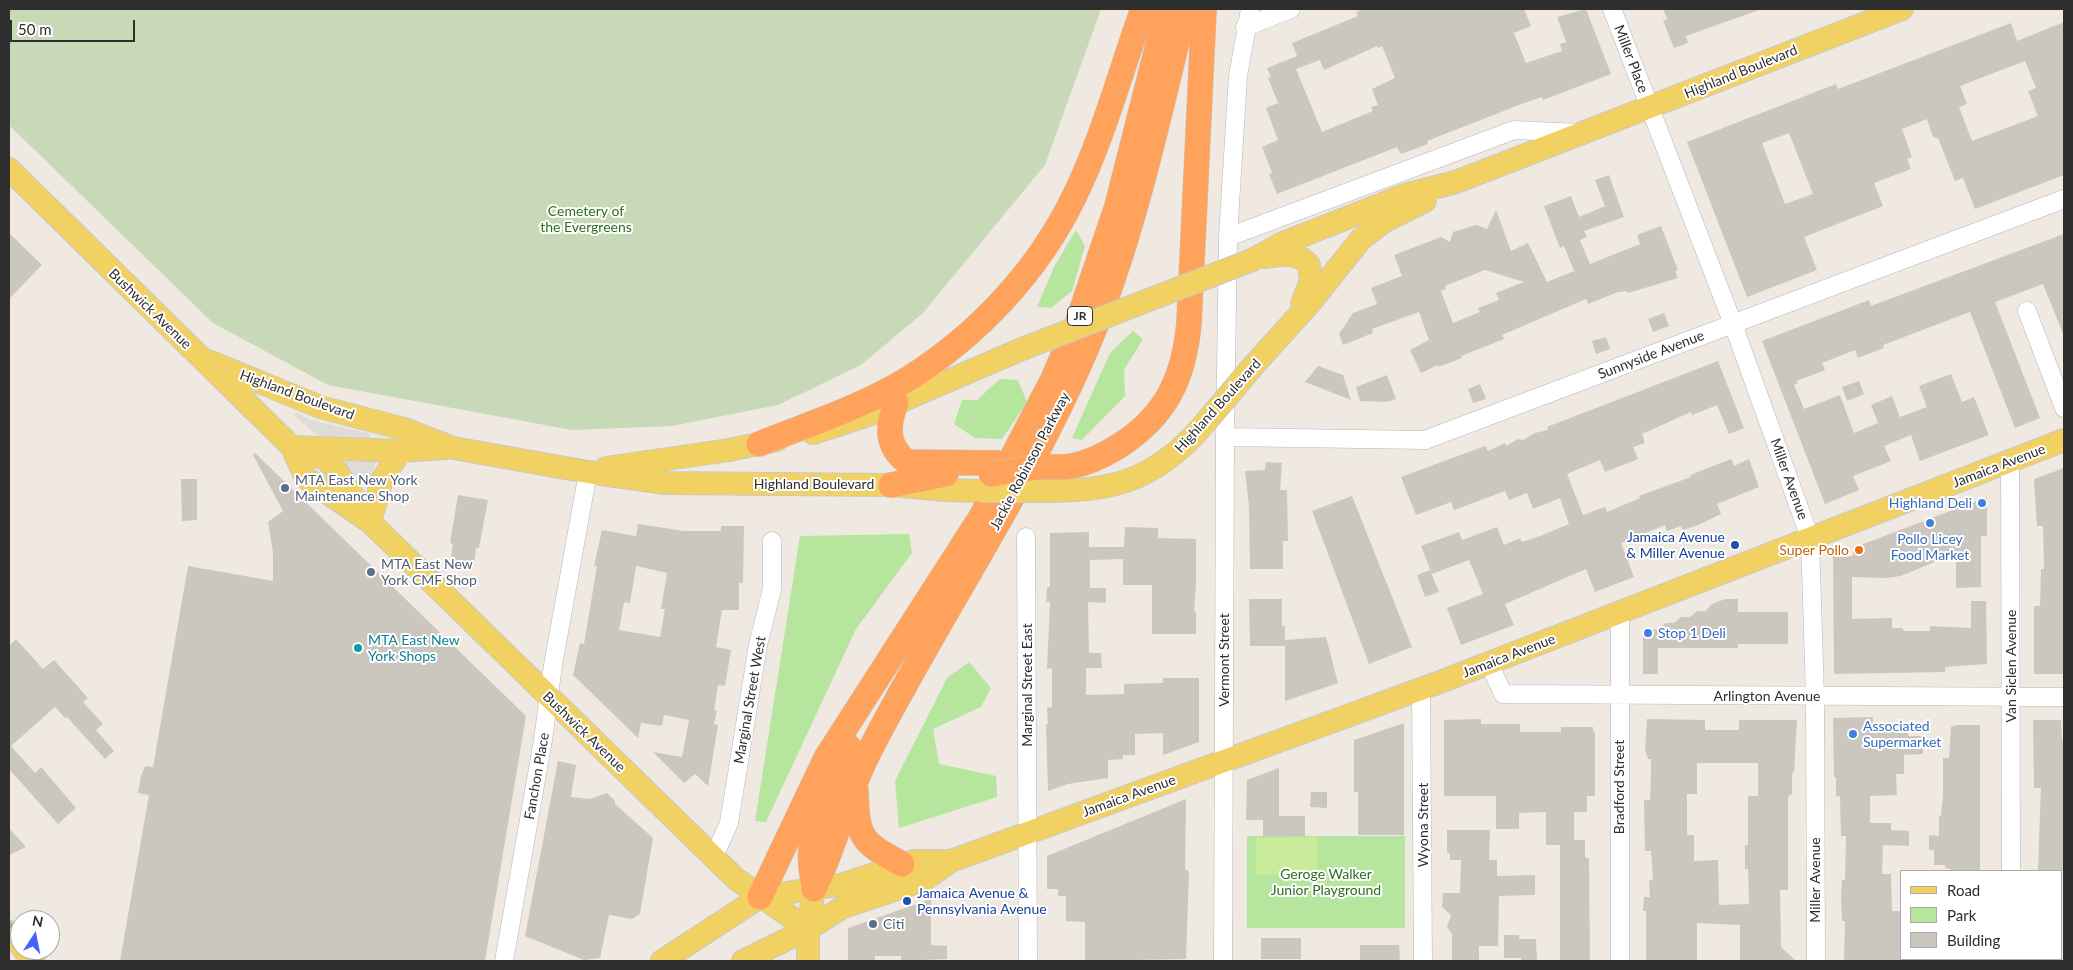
<!DOCTYPE html>
<html>
<head>
<meta charset="utf-8">
<style>
  body { margin:0 }
  #map { position:relative; width:2073px; height:970px; overflow:hidden; background:#efe9e1; font-family:Lato,sans-serif }
  canvas { display:block }
  .frame { position:absolute; inset:0; border:10px solid #2e2e2e; pointer-events:none }
  .legend { position:absolute; left:1900px; top:870px; width:162px; height:90px; box-sizing:border-box; background:#fff; border:1px solid #ababab; margin:0; padding:6px 9px; list-style:none; font-size:15px; color:#2e2e2e }
  .legend li { display:flex; align-items:center; gap:10px; height:25px }
  .legend b { width:25px; border:1px solid #ababab }
  .north { position:absolute; left:10px; top:910px; width:50px; height:50px; box-sizing:border-box; background:#fff; border:1px solid #ababab; border-radius:50%; rotate:11deg; font-size:14px; font-weight:700; line-height:20px; text-align:center; color:#2e2e2e }
  .north::after { content:''; display:block; margin:auto; width:18px; height:22px; background:#4264fb; clip-path:polygon(50% 0,100% 100%,50% 72%,0 100%) }
  .scale { position:absolute; left:10px; top:20px; width:125px; height:22px; box-sizing:border-box; border:2px solid #2e2e2e; border-top:0; padding-left:6px; font-size:15px; line-height:18px; white-space:nowrap; color:#2e2e2e; -webkit-text-stroke:4px #fff; paint-order:stroke }
</style>
</head>
<body>
<div id="map">
<canvas width="2073" height="970"></canvas>
<div class="frame"></div>
<ul class="legend">
<li><b style="height:6px;background:#f2d163"></b>Road</li>
<li><b style="height:14px;background:#b6e59e"></b>Park</li>
<li><b style="height:14px;background:#cbc7bf"></b>Building</li>
</ul>
<div class="north">N</div>
<div class="scale">50 m</div>
</div>
<script>
const ctx = document.querySelector('canvas').getContext('2d');
ctx.lineJoin = 'round';
function paint(path, color) {
  ctx.fillStyle = color;
  ctx.fill(path, 'evenodd');
}
function strokePath(path, color, width, dash) {
  ctx.strokeStyle = color;
  ctx.lineWidth = width;
  ctx.lineCap = dash ? 'butt' : 'round';
  ctx.setLineDash(dash || []);
  ctx.stroke(path);
}
function write(font, color, halo, rows, align = 'center') {
  ctx.font = font + ' Lato,sans-serif';
  ctx.lineWidth = 4;
  ctx.setLineDash([]);
  ctx.textBaseline = 'middle';
  ctx.strokeStyle = halo;
  ctx.fillStyle = color;
  for (const [text, x, y, turn = 0] of rows) {
    ctx.save();
    ctx.translate(x, y);
    ctx.rotate((+turn || 0) * Math.PI / 180);
    ctx.textAlign = isNaN(turn) ? turn : align;
    if (halo) ctx.strokeText(text, 0, 0);
    ctx.fillText(text, 0, 0);
    ctx.restore();
  }
}
paint(new Path2D(`
  M1076 230 1085 246 1072 291 1051 308 1037 307 1054 267Z
  M1133 331 1143 339 1124 370 1125 396 1082 440 1072 438 1110 353Z
  M1000 379 1018 380 1027 402 1002 439 975 438 954 424 962 400H977Z
  M909 534 912 553 856 629 766 822 755 821 800 536Z
  M969 662 991 688 981 707 933 729 939 764 996 776 997 797 899 828 895 781 947 678Z
  M1247 836H1405V928H1247Z`), '#b6e59e');
paint(new Path2D(`
  M9 9H1101L1045 165 923 313 861 365 778 405 672 426 572 430 328 385 213 323 9 125Z`), '#c8d9b8');
paint(new Path2D(`
  M1317 837 1318 874H1256V838Z`), '#c9ec9a');
paint(new Path2D(`
  M297 412 310 420 368 433 370 435 368 438 320 437 294 416Z
  M347 460H373L376 462 368 483H361L344 464Z`), '#dfdcd8');
paint(new Path2D(`
  M1364 9H1524L1531 26 1514 33 1526 63 1562 51 1560 44 1566 42 1557 17 1586 9 1611 74 1543 100 1542 97 1519 105 1427 141 1428 144 1401 154 1397 147 1277 194 1269 174 1272 173 1262 147 1278 140 1266 108 1278 103 1268 78 1271 77 1267 68 1297 56 1292 43 1358 16 1356 12ZM1377 46 1378 48 1382 46 1395 78 1372 89 1378 105 1371 107 1373 111 1322 132 1296 69 1320 60 1324 70Z
  M1663 9H1759V10L1686 36 1688 43 1674 48 1663 21 1667 19Z
  M2064 22V175L1975 209 1963 178 1955 181 1938 138 1933 137 1927 119 1902 129 1912 157 1907 159 1911 169 1874 183 1883 206 1804 237 1817 270 1747 297 1687 142 1836 84 1838 89 2011 23 2017 41ZM2025 61 2036 88 2028 91 2038 116 1972 141 1959 107 1967 104 1960 86ZM1789 133 1813 194 1785 204 1762 143Z
  M1609 175 1624 217 1584 231 1587 237 1580 240 1590 264 1640 244 1637 235 1661 226 1678 270 1675 271 1678 278 1628 293 1627 291 1618 292 1588 304 1586 299 1502 335 1504 339 1461 356 1462 358 1438 367V365L1421 373 1410 350 1429 340 1419 312 1372 329 1373 333 1343 345 1339 334 1353 313 1377 304 1371 288 1402 276 1394 255 1441 237 1450 242 1453 232 1476 225 1487 229 1496 210 1511 251 1528 243 1547 282 1574 271 1564 246 1560 248 1544 206 1571 196 1579 217 1605 206 1595 180ZM1485 270 1524 282 1496 293 1499 300 1478 308 1480 312 1453 323 1441 291 1446 289 1445 286Z
  M9 233 42 265 9 299Z
  M2064 234V336L2043 284 1995 302 2040 418 2015 428 1970 312 1883 345 1884 348 1858 358 1855 350 1822 363 1825 370 1797 381 1798 383 1794 385 1804 409 1840 395 1854 433 1878 423 1871 405 1892 396 1900 417 1927 407 1919 386 1951 374 1962 402 1974 397 1989 435 1920 461 1911 435 1884 446 1891 461 1853 476 1859 490 1825 504 1762 341 1869 300 1871 306Z
  M1664 313 1669 326 1653 332 1648 319Z
  M1606 337 1610 349 1596 354 1592 341Z
  M1718 361 1744 428 1729 434 1717 405 1692 415 1691 412 1642 434 1645 443 1633 447 1638 459 1605 472 1600 460 1567 474 1583 515 1605 507 1607 512 1640 498 1639 496 1691 477 1690 475 1731 459 1734 466 1749 459 1759 487 1717 504 1721 514 1698 525 1683 530 1681 526 1667 531 1665 525 1621 543 1634 577 1595 592 1586 569 1505 604 1514 625 1461 645 1447 608 1483 594 1469 560 1432 574 1421 546 1459 532 1462 540 1497 527 1504 545 1520 538 1522 542 1540 536 1569 524 1560 498 1533 509 1527 493 1509 500 1505 491 1454 510 1451 502 1416 515 1401 477 1485 446 1488 451 1505 443 1506 446 1518 439 1523 440 1535 433 1548 430 1547 427Z
  M1318 366 1343 375 1351 400 1305 382Z
  M1387 375 1396 399 1387 402 1360 401 1356 387Z
  M1859 381 1864 394 1847 401 1842 387Z
  M1480 384 1486 399 1473 403 1468 389Z
  M255 453 526 716 485 961H120L149 795 138 793 141 776 145 766 153 767 188 566 273 581V553L268 522 283 511 253 455Z
  M1266 462 1282 463 1280 490H1287L1288 541H1283V569H1250L1249 507 1245 471 1265 470Z
  M2064 468V674H2034V606H2040L2041 569H2044L2043 526H2037L2034 479Z
  M181 479H197V520L182 521Z
  M458 495 488 500 479 548H476L474 564 455 561 451 557 453 544 450 543Z
  M1352 496 1412 647 1369 664 1312 511Z
  M1987 497V536H1981V587L1956 588V553L1901 576 1885 578 1852 577V619L1892 618V628H1902L1904 631H1930V626L1971 628V601H1986L1987 664 1945 667V672L1834 674 1833 556H1853V548Z
  M638 524 684 531H721V526H744L743 583H739V610H722L716 647 731 650 725 686 718 685 714 710 717 711 714 724 718 725 708 786 695 774 684 783 653 752 682 757 689 720 664 715 662 726 641 723 638 738 573 675 580 643 584 644 597 566H594L602 530 636 536ZM636 566 667 573 661 609H665L660 637 619 630 624 602 630 603Z
  M1125 527 1158 528V538L1196 539V585L1194 611 1196 612V634H1152V585H1123V559L1090 560V588H1106V603L1088 602 1089 653H1101L1102 668H1086V695L1124 694V684L1163 683V678H1199V742L1163 755V733L1135 734V755H1123V759L1108 760V778L1068 784 1048 791 1046 724H1048L1047 708 1052 707V668L1047 669 1050 602H1046L1047 587H1050V533L1089 532V547H1124Z
  M1430 570 1439 592 1425 597 1417 575Z
  M1249 599H1282V626H1285V640L1326 637 1338 683 1285 701V646H1250Z
  M1725 599H1738V612H1788V644H1738V648H1658V674H1643V629H1657L1666 623H1674L1681 617H1690L1697 611H1706L1712 604Z
  M16 639 43 669 54 660 88 698 83 702 103 724 96 730 114 751 105 759 67 717 65 718 55 707 11 746 35 773 41 767 76 808 58 824 9 769V646Z
  M1873 717V728H1908V736H1923V754L1904 755V774H1896L1897 795 1870 796V823H1891V830L1909 831V846L1883 845 1882 874H1891L1892 911H1902V961H1844L1845 921H1842L1841 896 1842 880H1845L1846 836H1841L1840 796 1836 797V777H1834L1833 718Z
  M1481 719V724H1520V732H1561V727H1593V731L1595 732V796H1587V812H1574V840H1585V857L1589 859 1590 961H1560V845H1546V812L1519 813V829H1496V796H1444V720Z
  M1647 719 1705 720V730H1739V720H1797L1794 772 1792 773V794L1788 797V890H1780L1781 947 1796 961H1740V925L1697 923V961H1646V911H1643L1644 897H1650L1649 881 1653 879 1651 851H1645L1644 800H1650L1651 775V759H1648L1645 749ZM1697 763H1758V796H1748V845H1745V869H1748L1749 904 1719 905 1718 860 1694 861V835H1687V794H1697Z
  M2033 720H2061L2062 740H2064V870H2038L2041 788H2034Z
  M1404 723V835H1358V792H1354V740Z
  M1957 725H1980V870H1954L1945 868V865H1934V850H1929V835L1939 836V816H1941L1943 797V758H1949L1951 727Z
  M558 761 576 765 571 797 590 799 607 793 615 801V804L653 838 640 914 632 919 609 915 600 958 584 960 525 936Z
  M1279 768V816H1305V836H1263V820H1246L1247 780Z
  M1311 792H1327V808L1310 807Z
  M1186 799 1185 869 1189 872 1186 959 1085 961V922L1066 921V896H1058V889H1047V856Z
  M9 828 26 847 9 855Z
  M1447 830H1490L1489 860H1497V876L1535 875V895L1499 896 1498 946H1479V961H1452V934L1447 927 1451 915 1442 907 1443 893H1460L1461 860H1450V854L1447 852Z
  M931 899V945L947 946V959L901 961V956H875V961H848V928Z
  M1504 935H1519V939H1536L1537 961H1521V958H1504Z
  M1261 938H1301V959H1261Z
  M1360 945H1399L1400 960H1360Z`), '#cbc7bf');
const minor = new Path2D(`
  M1612 9 1733 324 1810 538 1815 697 1816 961
  M1245 27 1291 9
  M1228 237 1514 130 1579 133
  M2027 311 2064 408
  M1225 437 1425 440 2064 199
  M2010 461 2011 871
  M1026 537 1028 961
  M1489 663 1503 694 2064 697
  M1421 689 1423 961
  M714 856 729 823 758 645 772 589V541
  M2012 959V961
  M504 961 543 740 553 665 588 472
  M1223 961 1225 437 1228 237 1238 76 1250 9
  M1620 961V613`);
const major = new Path2D(`
  M9 169 292 447 306 478 370 522 736 879 808 929
  M1264 257C1280 255 1297 251 1309 265L1311 281 1302 303
  M1252 260 1281 244 1405 195 1456 182 1902 9
  M211 362 320 407 404 429 453 448 588 472 665 483 891 485 945 490 982 491
  M1254 365 1310 303 1361 239 1385 221 1425 201
  M813 433 871 414 1022 349
  M292 447 400 451 445 448
  M305 452 326 459 336 470 364 512
  M606 468 729 450 777 440
  M1032 491C1110 492 1153 484 1205 423
  M370 522 382 480 400 451
  M9 932 20 945
  M24 950 34 961
  M662 961 760 897 844 884 914 861H951
  M743 961 808 929 843 907 924 880 951 861 1440 682 2064 440
  M808 961V929L814 889`);
const highway = new Path2D(`
  M896 403C887 426 886 446 907 462L997 463
  M759 444C809 424 862 407 908 379 978 335 1038 271 1074 197 1103 138 1121 70 1143 9
  M1039 467C1048 467 1057 467 1065 467 1085 465 1105 455 1122 444 1167 414 1184 377 1189 323L1204 9
  M891 485 946 474
  M856 791C857 838 861 842 902 864
  M814 887C812 874 809 861 811 848 815 815 837 778 849 747
  M814 889C836 844 847 794 870 750 940 614 1027 488 1087 347 1133 238 1157 123 1185 9
  M760 897 826 758 981 517 1053 379 1078 321 1117 206 1167 9`);
strokePath(minor, '#b4b7c1', 19);
strokePath(major, '#c9c9c9', 24);
strokePath(highway, '#c9c9c9', 26);
strokePath(minor, '#fff', 18);
strokePath(major, '#f2d163', 22);
strokePath(highway, '#ffa35c', 25);
strokePath(new Path2D(`
  M9 923 20 936
  M31 950 41 961`), '#a3a6b8', 4);
const majorBridge = new Path2D(`
  M1022 349 1252 260
  M1205 423 1254 365
  M982 491H1032`);
const highwayBridge = new Path2D(`
  M991 474 1039 467`);
strokePath(majorBridge, '#c9c9c9', 24, []);
strokePath(highwayBridge, '#c9c9c9', 26, []);
strokePath(majorBridge, '#f2d163', 22);
strokePath(highwayBridge, '#ffa35c', 25);
for (const [x, y, r, color] of [
  [285,488,5,"#5c6f8a"],
  [1982,503,5,"#3f7fe0"],
  [1930,523,5,"#3f7fe0"],
  [1735,545,5,"#1a4fb4"],
  [1859,550,5,"#e8710a"],
  [371,572,5,"#5c6f8a"],
  [1648,633,5,"#3f7fe0"],
  [358,648,5,"#0f9aa8"],
  [1853,734,5,"#3f7fe0"],
  [907,901,5,"#1a4fb4"],
  [873,924,5,"#5c6f8a"]
]) {
  const dot = new Path2D();
  dot.arc(x, y, r, 0, 2 * Math.PI);
  ctx.fillStyle = color;
  ctx.fill(dot);
  strokePath(dot, '#fff', 2);
}
for (const [x, y, w] of [
  [1080,316,25]
]) {
  const box = new Path2D();
  box.roundRect(x - w / 2, y - 9.5, w, 19, 4);
  ctx.fillStyle = '#fff';
  ctx.fill(box);
  strokePath(box, '#2e2e2e', 1);
}
write('bold 12px', '#2e2e2e', null, [
  ["JR",1080,316]
]);
write('14px', '#2e2e2e', '#fff', [
  ["Miller Place",1631,59,69],
  ["Highland Boulevard",1741,72,-22],
  ["Bushwick Avenue",150,309,44],
  ["Sunnyside Avenue",1651,355,-21],
  ["Highland Boulevard",297,395,20],
  ["Highland Boulevard",1218,406,-48],
  ["Jackie Robinson Parkway",1030,461,-62],
  ["Jamaica Avenue",1999,466,-21],
  ["Miller Avenue",1789,479,70],
  ["Highland Boulevard",814,484],
  ["Jamaica Avenue",1509,656,-21],
  ["Vermont Street",1224,660,-90],
  ["Van Siclen Avenue",2011,666,-90],
  ["Marginal Street East",1027,685,-90],
  ["Arlington Avenue",1767,696],
  ["Marginal Street West",750,700,-80],
  ["Bushwick Avenue",584,732,44],
  ["Fanchon Place",537,776,-80],
  ["Bradford Street",1619,787,-90],
  ["Jamaica Avenue",1129,796,-20],
  ["Wyona Street",1423,825,-90],
  ["Miller Avenue",1815,880,-90]
]);
write('14px', '#2c6e1b', '#fff', [
  ["Cemetery of",586,211],
  ["the Evergreens",586,227],
  ["Geroge Walker",1326,874],
  ["Junior Playground",1326,890]
]);
write('14px', '#4e5e75', '#fff', [
  ["MTA East New York",295,480],
  ["Maintenance Shop",295,496],
  ["MTA East New",381,564],
  ["York CMF Shop",381,580],
  ["Citi",883,924]
], 'left');
write('14px', '#366cbe', '#fff', [
  ["Highland Deli",1972,503,"right"],
  ["Pollo Licey",1930,539,"center"],
  ["Food Market",1930,555,"center"],
  ["Stop 1 Deli",1658,633],
  ["Associated",1863,726],
  ["Supermarket",1863,742]
], 'left');
write('14px', '#164399', '#fff', [
  ["Jamaica Avenue",1725,537],
  ["& Miller Avenue",1725,553],
  ["Jamaica Avenue &",917,893,"left"],
  ["Pennsylvania Avenue",917,909,"left"]
], 'right');
write('14px', '#c56008', '#fff', [
  ["Super Pollo",1849,550]
], 'right');
write('14px', '#0d838f', '#fff', [
  ["MTA East New",368,640],
  ["York Shops",368,656]
], 'left');
</script>
</body>
</html>
